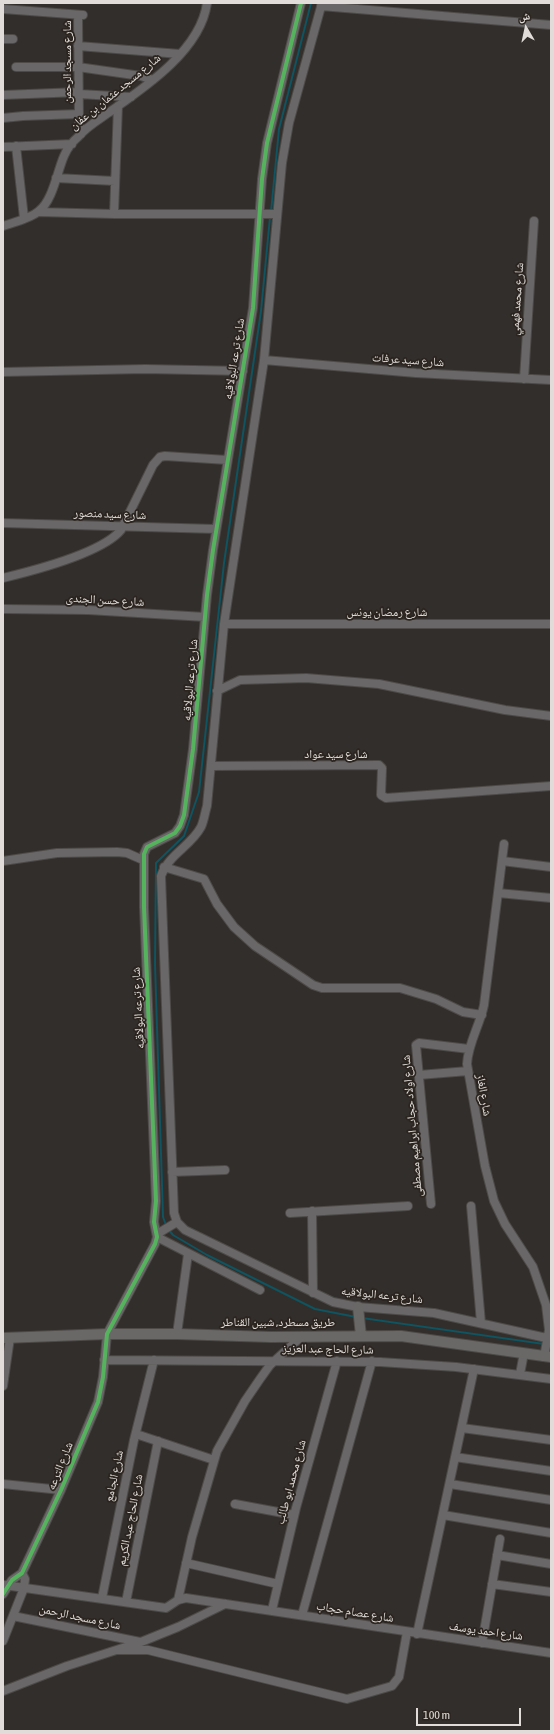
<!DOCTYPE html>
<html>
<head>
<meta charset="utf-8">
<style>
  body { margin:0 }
  #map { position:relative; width:554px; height:1734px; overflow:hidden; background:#322e2b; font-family:"Asap Condensed","Noto Naskh Arabic",sans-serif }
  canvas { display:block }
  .frame { position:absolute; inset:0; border:4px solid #e1dcd9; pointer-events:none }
  .north { position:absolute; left:506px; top:8px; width:40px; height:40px; -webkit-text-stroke:3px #2b241f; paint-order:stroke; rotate:351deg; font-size:11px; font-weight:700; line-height:16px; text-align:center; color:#e1dcd9 }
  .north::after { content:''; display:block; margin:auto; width:14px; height:18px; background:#e1dcd9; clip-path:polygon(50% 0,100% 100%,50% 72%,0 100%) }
  .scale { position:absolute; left:416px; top:1708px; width:105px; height:18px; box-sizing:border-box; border:2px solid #e1dcd9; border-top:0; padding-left:5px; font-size:12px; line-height:14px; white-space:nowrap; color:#e1dcd9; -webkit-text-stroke:3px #2b241f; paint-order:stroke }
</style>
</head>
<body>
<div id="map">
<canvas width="554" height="1734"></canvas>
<div class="frame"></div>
<div class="north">ش</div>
<div class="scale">100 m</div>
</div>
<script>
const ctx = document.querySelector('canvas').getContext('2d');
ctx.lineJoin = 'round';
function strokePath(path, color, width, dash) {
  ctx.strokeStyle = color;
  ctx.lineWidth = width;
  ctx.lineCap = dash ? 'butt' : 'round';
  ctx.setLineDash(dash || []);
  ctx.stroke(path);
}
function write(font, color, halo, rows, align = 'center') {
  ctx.font = font + ' "Asap Condensed","Noto Naskh Arabic",sans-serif';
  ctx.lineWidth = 3.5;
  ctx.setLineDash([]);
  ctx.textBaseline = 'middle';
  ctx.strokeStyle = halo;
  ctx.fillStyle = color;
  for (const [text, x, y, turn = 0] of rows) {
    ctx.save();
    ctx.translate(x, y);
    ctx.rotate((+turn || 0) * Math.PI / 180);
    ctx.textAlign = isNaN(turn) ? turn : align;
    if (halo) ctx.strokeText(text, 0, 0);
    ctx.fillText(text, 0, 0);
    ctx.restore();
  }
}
strokePath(new Path2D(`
  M271 212 279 129 311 3
  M166 1225 163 1217 155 964 156 863 184 836 199 792 224 563 261 311 270 217
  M168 1229 173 1235 207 1255 315 1309 356 1317
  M362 1318 544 1344`), '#0f5460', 2);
const minor = new Path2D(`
  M322 3 289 123 282 163 264 360 224 624 207 806C205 812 204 821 201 827 191 846 168 855 161 876L174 1213 177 1222 185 1230 333 1302 358 1307 434 1313 551 1339
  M321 6 551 25
  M3 9 83 15
  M78 15 79 121 81 134
  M3 39H13
  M78 46 180 54
  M16 67H78L141 76 153 80
  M79 94 131 97
  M3 95 79 92
  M3 118 23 116 79 114
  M16 146 24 218
  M3 147 72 144
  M56 178 115 181
  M39 212 114 214H277
  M114 214 118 106
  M3 226C14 222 30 219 39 211 53 200 57 172 64 156 67 149 72 142 78 137 87 126 100 119 111 111 147 86 201 49 207 3
  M264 360 416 373 551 380
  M3 372 145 369 243 371
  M524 379 534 221
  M3 523 216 529
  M3 578C32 571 102 553 121 530L153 465 160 457 165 456 227 460
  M3 609 88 610 205 617
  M224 624H551
  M217 691 240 680 306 678 379 684 505 710 551 716
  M211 766 379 765 382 768 381 795 386 798 551 786
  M504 844 484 1005C480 1025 468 1043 467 1064L485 1166 494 1201 505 1224 533 1267 546 1305 549 1330 544 1357
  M3 861 57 853 117 852 127 853 143 860
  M502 861 551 867
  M164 867 204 879 217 904 234 927 255 946 313 985 322 988H400L436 999 463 1012 482 1015
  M498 893 551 898
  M419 1075 468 1071
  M172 1172 225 1170
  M431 1204 416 1045 419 1043 469 1049
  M471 1206 481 1323
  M312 1211 313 1293
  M290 1213 408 1206
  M157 1234 177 1222
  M157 1237 260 1290
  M177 1334 188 1254
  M104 1360 380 1362 456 1367 551 1379
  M520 1374 524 1353
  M3 1386 10 1338
  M462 1428 551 1440
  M136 1434 214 1460
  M455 1457 551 1471
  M3 1484 61 1490
  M450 1484 551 1500
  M235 1504 294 1515
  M443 1515 551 1533
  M497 1555 551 1564
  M186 1563 278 1584
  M492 1584 551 1592
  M4 1585 166 1608 178 1600 186 1598 551 1653
  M3 1594 12 1580 22 1573 61 1490 98 1402 103 1377 107 1334 155 1244 157 1237 154 1222 156 1201 144 907V854L147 847 175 833 180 826 184 815 193 749 207 595 213 550 253 308 262 179 267 143 301 3
  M102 1598 134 1440 154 1360
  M178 1600 192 1537 217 1451 245 1401 260 1379 270 1365 302 1336
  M126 1602 158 1441
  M272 1610 296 1508 337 1361
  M302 1615 372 1361
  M13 1616 140 1642
  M417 1634 474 1369
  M3 1641 24 1588 25 1579 22 1573
  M482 1643 500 1539
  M117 1650H148L347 1699 392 1686 399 1677 407 1632
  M3 1691 67 1666 141 1642 178 1627 225 1604`);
const major = new Path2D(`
  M358 1307 361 1336
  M3 1338 107 1334H177L271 1337 401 1336 551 1357`);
strokePath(minor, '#4d4a48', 10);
strokePath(major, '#4d4a48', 12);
strokePath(minor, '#696767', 8);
strokePath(major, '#6a6867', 10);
strokePath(new Path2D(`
  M3 1594 12 1580 22 1573 61 1490 98 1402 103 1377 107 1334 155 1244 157 1237 154 1222 156 1201 144 907V854L147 847 175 833 180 826 184 815 193 749 207 595 213 550 253 308 262 179 267 143 301 3`), '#56b35d', 4);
write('12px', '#e1dcd9', '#2b241f', [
  ["شارع مسجد الرحمن",67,62,-90],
  ["شارع مسجد عثمان بن عفان",115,92,-39],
  ["شارع محمد فهمي",517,299,-86],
  ["شارع ترعه البولاقيه",234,359,-81],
  ["شارع سيد عرفات",408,360,4],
  ["شارع سيد منصور",110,514,2],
  ["شارع حسن الجندى",105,600,3],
  ["شارع رمضان يونس",387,612],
  ["شارع ترعه البولاقيه",190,680,-85],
  ["شارع سيد عواد",336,754],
  ["شارع ترعه البولاقيه",138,1008,-93],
  ["شارع الغاز",484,1095,80],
  ["شارع اولاد حجاب ابراهيم مصطفى",412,1126,-95],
  ["شارع ترعه البولاقيه",382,1295,6],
  ["طريق مسطرد, شبين القناطر",278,1322],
  ["شارع الحاج عبد العزيز",328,1349,1],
  ["شارع الترعه",60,1466,-68],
  ["شارع الجامع",114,1476,-78],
  ["شارع محمد ابو طالب",291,1482,-75],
  ["شارع الحاج عبد الكريم",130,1520,-79],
  ["شارع عصام حجاب",355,1612,9],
  ["شارع مسجد الرحمن",80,1617,12],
  ["شارع احمد يوسف",486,1631,8]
]);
</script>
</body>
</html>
